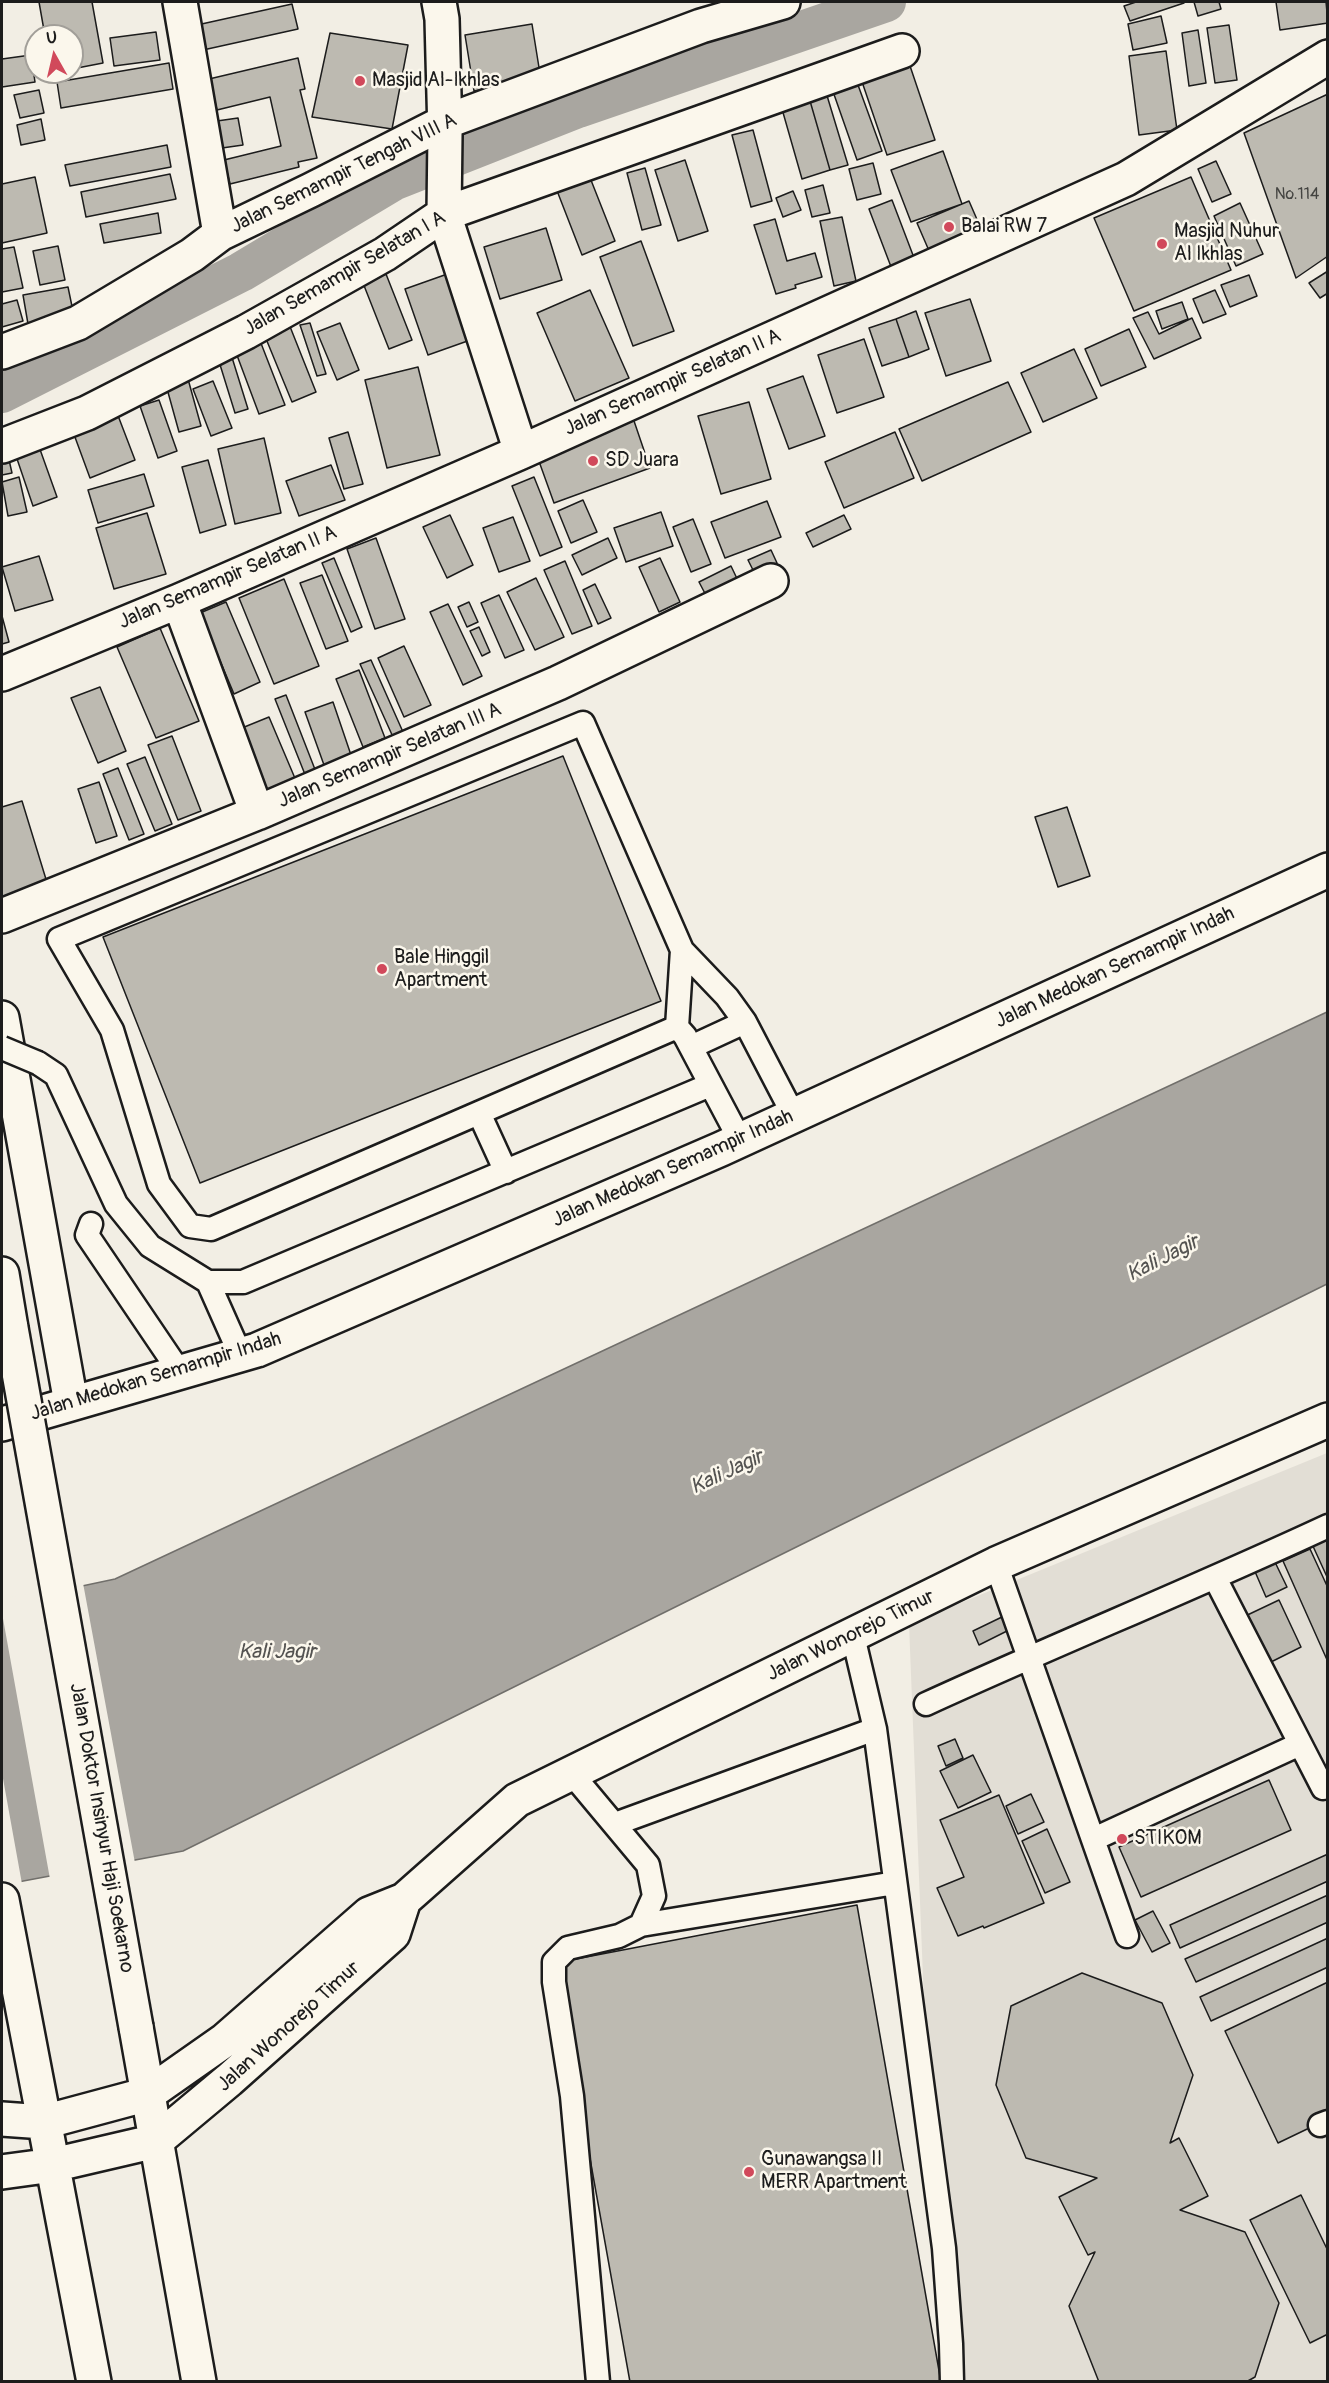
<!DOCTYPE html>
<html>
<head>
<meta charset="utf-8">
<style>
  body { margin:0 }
  #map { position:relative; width:1329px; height:2383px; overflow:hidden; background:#f2eee4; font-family:Pangolin,sans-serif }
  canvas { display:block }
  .frame { position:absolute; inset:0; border:3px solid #1c1c1c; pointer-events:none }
  .north { position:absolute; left:24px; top:24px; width:60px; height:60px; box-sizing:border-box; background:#fbf7ec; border:2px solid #a29f99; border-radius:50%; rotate:352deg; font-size:16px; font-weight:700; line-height:24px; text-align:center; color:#1c1c1c }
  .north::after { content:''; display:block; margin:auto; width:21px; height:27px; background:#d1495b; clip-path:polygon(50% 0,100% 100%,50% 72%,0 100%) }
</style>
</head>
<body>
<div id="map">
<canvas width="1329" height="2383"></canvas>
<div class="frame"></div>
<div class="north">U</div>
</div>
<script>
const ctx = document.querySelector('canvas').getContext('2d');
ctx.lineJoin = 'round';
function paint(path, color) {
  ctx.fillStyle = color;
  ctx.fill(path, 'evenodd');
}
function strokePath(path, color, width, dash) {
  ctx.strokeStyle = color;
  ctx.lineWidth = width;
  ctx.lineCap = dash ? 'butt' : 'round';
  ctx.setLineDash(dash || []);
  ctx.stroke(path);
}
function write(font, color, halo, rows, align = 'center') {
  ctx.font = font + ' Pangolin,sans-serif';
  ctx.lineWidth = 5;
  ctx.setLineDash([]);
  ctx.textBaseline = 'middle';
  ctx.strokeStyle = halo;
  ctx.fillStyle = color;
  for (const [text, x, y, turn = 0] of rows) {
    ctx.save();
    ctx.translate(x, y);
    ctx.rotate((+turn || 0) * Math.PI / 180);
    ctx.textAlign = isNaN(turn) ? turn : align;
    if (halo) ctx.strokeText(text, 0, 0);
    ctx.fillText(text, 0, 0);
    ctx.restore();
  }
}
paint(new Path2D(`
  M1327 1453V2381H962L926 2053 909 1624Z`), '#e2ded5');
const water = new Path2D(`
  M1327 1012V1284L183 1851 2 1885V1603L115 1579Z`);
paint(water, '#a9a6a0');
strokePath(water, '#716f6b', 1.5);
paint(new Path2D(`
  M83 1583 135 1863 50 1879 2 1613V1599Z
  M2 1773 22 1884 2 1888Z`), '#f2eee4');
strokePath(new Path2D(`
  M2 393 241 272 393 181 578 108 886 2`), '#a9a6a0', 40);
const building = new Path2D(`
  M39 2H92L103 63 72 69V36H45Z
  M1136 2H1183L1184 3 1130 21 1124 6Z
  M1194 2H1219L1221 9 1198 16Z
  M1276 2H1326L1328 23 1280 30Z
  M292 4 298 29 203 50 197 25Z
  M1161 16 1167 43 1133 50 1128 24Z
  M532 24 541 80 474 91 465 35Z
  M1229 25 1237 80 1215 83 1207 28Z
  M1198 30 1206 83 1189 86 1182 33Z
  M156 32 160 60 114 66 110 38Z
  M330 33 408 45 392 129 312 117Z
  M1166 51 1177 130 1139 135 1129 56Z
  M31 55 35 82 2 87V59Z
  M907 57 935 140 887 155 859 73Z
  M298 58 305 89 300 90 317 158 298 162 299 167 230 184 224 160 281 146 270 97 217 110 209 79Z
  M169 63 173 89 61 108 57 82Z
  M854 74 882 151 857 160 830 83Z
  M825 89 848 165 830 170 808 94Z
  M39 90 44 113 20 118 14 95Z
  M808 94 830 170 802 179 780 102Z
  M1328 94V256L1296 278 1244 133Z
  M238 118 243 145 215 149 210 122Z
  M41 119 45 140 21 145 17 125Z
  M753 130 772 201 751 207 732 135Z
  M167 145 171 167 70 186 65 165Z
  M943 151 962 204 911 222 891 170Z
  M685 160 708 231 678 241 655 170Z
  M1216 161 1231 194 1212 202 1198 169Z
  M873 163 881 194 857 200 849 169Z
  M645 168 661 225 642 230 627 173Z
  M587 170 615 241 582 255 554 183Z
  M170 174 176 199 86 217 81 192Z
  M35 177 47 233 2 243V184Z
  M1191 177 1231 270 1134 311 1094 218Z
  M823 185 830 213 812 217 805 190Z
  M793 191 801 210 783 217 776 198Z
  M892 200 916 263 893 272 869 209Z
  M969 201 982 231 930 253 917 223Z
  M1240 203 1263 254 1236 266 1214 216Z
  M158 213 161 233 104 243 100 224Z
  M842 217 856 281 834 286 820 221Z
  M775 219 787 261 815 253 822 277 795 285 796 288 776 294 754 225Z
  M546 228 562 280 500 299 484 247Z
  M641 241 674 331 633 346 600 257Z
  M58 246 65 280 40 285 33 251Z
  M14 247 23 288 2 292V249Z
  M1328 271V293L1320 298 1309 283Z
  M453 272 476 338 428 355 405 289Z
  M386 274 412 340 389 349 363 283Z
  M1249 275 1257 296 1230 307 1221 285Z
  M68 287 74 316 28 324 23 295Z
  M590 290 629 378 575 401 537 313Z
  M1215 290 1226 314 1203 323 1193 299Z
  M970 299 991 361 946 376 925 313Z
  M17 300 23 321 2 327V304Z
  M1182 302 1188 319 1162 329 1156 311Z
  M916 311 929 349 909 357 896 319Z
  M1148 312 1159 334 1192 318 1201 338 1154 359 1133 318Z
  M287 319 316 392 292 402 262 329Z
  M896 319 909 357 882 366 869 328Z
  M310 323 326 374 317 376 300 325Z
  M340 323 359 370 337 380 317 332Z
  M1129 329 1146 367 1101 386 1085 349Z
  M257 333 285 405 259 414 232 342Z
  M864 339 884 397 837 413 818 355Z
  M1074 349 1097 398 1043 422 1021 373Z
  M230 351 248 409 235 413 217 355Z
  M418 367 440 455 387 468 365 380Z
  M803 376 825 436 789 449 767 389Z
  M188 379 201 426 179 432 166 385Z
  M213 381 232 428 211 436 193 389Z
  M1008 382 1031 432 922 481 899 429Z
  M159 400 177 451 158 458 140 406Z
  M749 402 771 479 721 494 698 416Z
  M117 413 135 460 90 478 72 429Z
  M633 418 650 468 554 503 536 453Z
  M348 432 363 484 344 489 329 438Z
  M895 432 914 478 844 508 825 462Z
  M264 438 281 513 235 524 218 449Z
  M37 441 57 497 33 506 14 450Z
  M7 451 12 473 2 475V452Z
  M208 460 226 525 200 533 182 467Z
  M331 465 345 500 299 516 286 481Z
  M144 474 154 506 98 523 88 490Z
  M19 477 27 512 8 516 2 482Z
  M534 477 562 547 540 556 512 486Z
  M583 500 597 532 571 543 558 511Z
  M767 501 781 537 725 558 711 522Z
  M661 512 673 546 626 562 614 528Z
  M147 513 166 574 114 589 96 528Z
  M450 515 473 565 447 578 423 527Z
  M844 515 851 529 813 547 806 533Z
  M513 517 530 561 499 572 483 528Z
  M693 519 711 564 691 572 673 527Z
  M376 538 405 619 375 629 347 549Z
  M608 538 617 558 582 575 572 555Z
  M771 550 777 563 755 574 748 560Z
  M39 556 53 600 15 611 2 567Z
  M334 558 362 627 351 632 322 563Z
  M660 558 680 602 659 612 639 567Z
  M565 561 592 626 572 634 544 570Z
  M731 566 741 587 710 603 699 582Z
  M322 575 348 641 326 649 300 583Z
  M536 578 564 637 535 650 507 592Z
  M284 579 319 666 274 684 239 598Z
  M595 584 611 618 598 624 583 590Z
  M499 595 524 650 505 658 481 603Z
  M226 602 260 682 234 694 200 613Z
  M469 602 478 622 467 627 458 607Z
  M448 604 482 676 463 685 430 612Z
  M2 616 9 642 2 644Z
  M479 627 490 652 482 656 470 631Z
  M160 628 199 721 156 738 117 647Z
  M404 646 431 705 404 717 378 658Z
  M371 660 403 732 393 737 360 664Z
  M359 670 385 738 363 747 336 679Z
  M100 687 126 751 98 763 71 698Z
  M286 695 316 772 306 777 275 699Z
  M333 702 351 755 324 765 305 712Z
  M269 717 297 783 266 796 237 730Z
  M172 736 201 811 178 820 148 745Z
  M563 756 661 1001 200 1183 103 937Z
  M145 757 172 824 155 831 127 764Z
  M118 768 144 834 129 840 103 774Z
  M99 782 117 836 96 843 78 789Z
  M22 801 49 889 2 900V807Z
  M1067 807 1090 876 1058 887 1035 817Z
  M1328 1537V1579L1312 1544Z
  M1310 1549 1328 1588V1662L1283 1561Z
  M1273 1558 1287 1587 1266 1597 1253 1567Z
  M1279 1600 1301 1647 1261 1667 1239 1619Z
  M1004 1616 1011 1629 979 1645 973 1631Z
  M955 1739 963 1758 946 1766 938 1746Z
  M973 1755 991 1792 958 1808 940 1771Z
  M1269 1780 1291 1830 1141 1897 1119 1847Z
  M1031 1794 1044 1822 1018 1834 1006 1806Z
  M999 1795 1044 1903 984 1928 983 1926 958 1936 937 1888 964 1877 940 1820Z
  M1047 1829 1070 1882 1045 1893 1022 1841Z
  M1328 1854V1881L1180 1948 1170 1925Z
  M1328 1895V1922L1196 1982 1185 1959Z
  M857 1905 941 2382H630L555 1963Z
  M1153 1911 1170 1943 1152 1952 1135 1920Z
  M1328 1938V1967L1211 2021 1200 1997Z
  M1082 1973 1162 2003 1193 2075 1170 2143 1179 2138 1208 2196 1180 2210 1245 2232 1279 2303 1255 2377 1246 2382H1099L1069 2306 1095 2252 1088 2255 1059 2197 1097 2178 1026 2158 996 2085 1011 2006Z
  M1328 1982V2119L1278 2143 1225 2031Z
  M1301 2195 1328 2251V2334L1310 2343 1250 2220Z`);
paint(building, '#bdbab1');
strokePath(building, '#1c1c1c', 1.5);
const service = new Path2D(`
  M682 950 677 1027 685 1036 740 1140
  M677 1027 211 1229 190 1226 159 1184 112 1030 59 939 583 723 682 950 727 997 745 1022 794 1116
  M691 1047 745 1022
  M38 1063 56 1075 116 1204 150 1246 208 1282 240 1354
  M479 1113 506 1172
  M91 1224 87 1235 179 1371
  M208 1282H243L710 1085
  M996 1564 1127 1936
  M1215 1578 1323 1788
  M853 1636 875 1729 944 2248 951 2344 952 2382
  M926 1704C1059 1643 1195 1588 1328 1526
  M572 1774 648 1865 654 1896 641 1925
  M615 1824 875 1729
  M1094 1839 1300 1744
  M1320 2125 1328 2122
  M598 2382 572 2096 554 1982V1962L568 1948 619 1936 641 1925 895 1883`);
const minor = new Path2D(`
  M180 2 220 234
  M439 2 442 19 445 134 444 214 521 452
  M2 352 78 323 192 255 220 234 311 190 445 122 701 26 783 2
  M2 446 87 413 246 332 385 254 444 214 902 51
  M179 601 257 813
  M2 674 179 601 521 452 1126 179 1328 57
  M2 916 257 813 558 683 771 581
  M2 1018 71 1403
  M148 2094 225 2040 369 1914 404 1900 517 1800 996 1564 1328 1420
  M156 2141 229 2080 393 1934 404 1900`);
const tertiary = new Path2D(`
  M2 1424 257 1350 721 1149 1328 870`);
const primary = new Path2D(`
  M2 1274 11 1328
  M2 1900 94 2382
  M136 2027 199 2382
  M2 2119 44 2122 148 2094
  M2 2172 53 2165 156 2141`);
strokePath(service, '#1c1c1c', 27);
strokePath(minor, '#1c1c1c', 38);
strokePath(tertiary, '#1c1c1c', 38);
strokePath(primary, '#1c1c1c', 38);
strokePath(service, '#fbf7ec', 22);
strokePath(minor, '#fbf7ec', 33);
strokePath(tertiary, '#fbf7ec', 33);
strokePath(primary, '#fbf7ec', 33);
const serviceBridge = new Path2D(`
  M2 1048 38 1063`);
const primaryBridge = new Path2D(`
  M11 1328 136 2027`);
strokePath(serviceBridge, '#1c1c1c', 27, []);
strokePath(primaryBridge, '#1c1c1c', 38, []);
strokePath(serviceBridge, '#fbf7ec', 22);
strokePath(primaryBridge, '#fbf7ec', 33);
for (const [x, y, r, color] of [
  [360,81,6,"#d1495b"],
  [949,227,6,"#d1495b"],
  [1162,244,6,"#d1495b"],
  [593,461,6,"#d1495b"],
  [382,969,6,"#d1495b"],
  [1122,1839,6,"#d1495b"],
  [749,2172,6,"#d1495b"]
]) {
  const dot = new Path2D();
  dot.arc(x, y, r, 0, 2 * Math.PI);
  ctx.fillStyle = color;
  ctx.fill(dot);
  strokePath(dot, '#fbf7ec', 2);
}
write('16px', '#444441', null, [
  ["No.114",1297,195]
]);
write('20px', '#1c1c1c', '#fbf7ec', [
  ["Masjid Al-Ikhlas",372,81],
  ["Balai RW 7",961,227],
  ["Masjid Nuhur",1174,232],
  ["Al Ikhlas",1174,255],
  ["SD Juara",605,461],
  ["Bale Hinggil",394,958],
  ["Apartment",394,981],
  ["STIKOM",1134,1839],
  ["Gunawangsa II",761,2160],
  ["MERR Apartment",761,2183]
], 'left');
write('20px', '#1c1c1c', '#fbf7ec', [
  ["Jalan Semampir Tengah VIII A",344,174,-26],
  ["Jalan Semampir Selatan I A",345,274,-30],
  ["Jalan Semampir Selatan II A",673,383,-24],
  ["Jalan Semampir Selatan II A",228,578,-23],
  ["Jalan Semampir Selatan III A",390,756,-23],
  ["Jalan Medokan Semampir Indah",1115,968,-25],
  ["Jalan Medokan Semampir Indah",673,1169,-24],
  ["Jalan Medokan Semampir Indah",156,1377,-17],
  ["Jalan Wonorejo Timur",851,1636,-26],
  ["Jalan Doktor Insinyur Haji Soekarno",101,1828,80],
  ["Jalan Wonorejo Timur",289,2027,-42]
]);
write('italic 21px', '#545351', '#fbf7ec', [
  ["Kali Jagir",1163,1259,-27],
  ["Kali Jagir",727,1473,-25],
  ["Kali Jagir",277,1653]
]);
</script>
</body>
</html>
